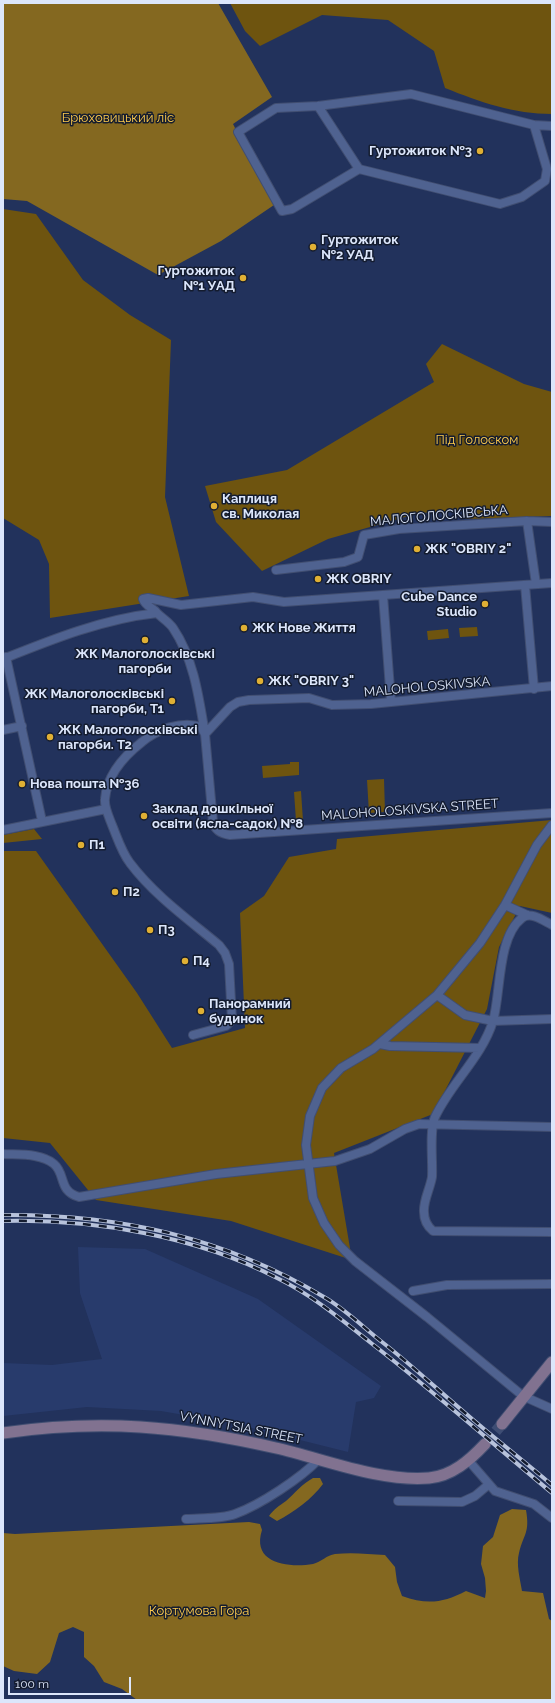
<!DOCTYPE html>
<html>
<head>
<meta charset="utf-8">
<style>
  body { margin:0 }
  #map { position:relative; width:555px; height:1703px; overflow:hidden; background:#22325c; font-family:Raleway,sans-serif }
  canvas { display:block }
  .frame { position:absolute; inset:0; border:4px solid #dce6fb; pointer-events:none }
  .scale { position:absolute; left:8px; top:1677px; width:123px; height:18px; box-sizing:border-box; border:2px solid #dce6fb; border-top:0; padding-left:5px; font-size:12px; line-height:14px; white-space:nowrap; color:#dce6fb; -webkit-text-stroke:3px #141c2f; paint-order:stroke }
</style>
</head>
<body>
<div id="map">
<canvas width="555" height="1703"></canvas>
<div class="frame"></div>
<div class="scale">100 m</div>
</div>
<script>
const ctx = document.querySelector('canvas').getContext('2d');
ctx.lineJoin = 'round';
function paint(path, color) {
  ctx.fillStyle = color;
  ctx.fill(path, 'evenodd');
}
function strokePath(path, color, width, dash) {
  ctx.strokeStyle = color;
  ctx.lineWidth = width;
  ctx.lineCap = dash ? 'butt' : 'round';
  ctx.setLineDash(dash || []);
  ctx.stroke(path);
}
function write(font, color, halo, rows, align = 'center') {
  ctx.font = font + ' Raleway,sans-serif';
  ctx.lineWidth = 3;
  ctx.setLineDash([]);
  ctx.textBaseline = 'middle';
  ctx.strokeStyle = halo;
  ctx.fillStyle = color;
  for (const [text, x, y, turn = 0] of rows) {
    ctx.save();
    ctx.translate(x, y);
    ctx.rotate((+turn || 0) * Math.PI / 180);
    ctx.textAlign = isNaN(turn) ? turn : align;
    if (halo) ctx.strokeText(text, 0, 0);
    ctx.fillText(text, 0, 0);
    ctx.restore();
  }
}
paint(new Path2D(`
  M78 1247 145 1249 258 1299 381 1386 374 1398 356 1402 348 1452 236 1424 161 1411 87 1407 3 1416V1363L52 1365 102 1359 80 1293Z`), '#283b6c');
paint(new Path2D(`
  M230 3H552V114C514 114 480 102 445 88L434 51 388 20 322 15 260 46 245 31Z
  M3 209 36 214 83 280 130 315 171 340 165 497 189 596 50 618 49 564 39 540 3 518Z
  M442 344 524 384 552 392V516L466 519 464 511 419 513 328 539 262 571 216 522 205 486 287 470 434 382 426 364Z
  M477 627 478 636 460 637 459 628Z
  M448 629 449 638 428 640 427 631Z
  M290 762H299V775L263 778 262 766 290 764Z
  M384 779 385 812 369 813 367 780Z
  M301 791 303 821H296L294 792Z
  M552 820V913L520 906 499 947 487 1009 433 1114 334 1153 352 1260 231 1221 96 1200 50 1143 3 1138V851H36L137 993 172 1048 245 1028 240 913 264 896 289 857 336 849 337 839Z
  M34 829 42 839 3 843V835Z`), '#6e540f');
paint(new Path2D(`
  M3 3H218L272 97 233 124 274 205 221 241 158 275 27 201 3 199Z
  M313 1478H320L323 1484C312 1499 294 1512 277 1521L269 1516C274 1509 279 1506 286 1501 295 1493 302 1484 313 1478Z
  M512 1509 526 1510C530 1533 524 1533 519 1553 516 1564 520 1579 522 1591L543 1593 549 1619 552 1621V1700H137L122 1689 104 1682 94 1666 84 1657V1632L73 1627 59 1633 50 1662 37 1674 14 1671 3 1666V1533L15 1534 249 1522 260 1524 262 1530C251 1564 289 1568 313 1564 321 1562 327 1555 335 1554 352 1552 368 1554 385 1555L395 1567 397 1582 402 1596C427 1605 443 1603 466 1591L485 1598 486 1591 485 1578 481 1564 483 1546 493 1537 500 1515Z`), '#846820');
strokePath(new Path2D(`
  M485 1444 502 1424`), '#3e4d74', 11, [11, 5.5]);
const street = new Path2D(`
  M318 106 359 169 500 204 522 197 545 181 547 169 534 125
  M359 169 292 209 282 211 238 132 276 108 318 106 411 94 534 125 552 126
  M527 521 552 522
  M276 570 344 562 358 557 364 535 399 529 527 521 536 584
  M525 585 534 689
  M383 595 391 702
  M157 613C153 607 146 607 143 599L148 598 181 605 253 597 284 602 552 583
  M6 657 42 821
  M3 659C53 639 103 619 157 613 162 618 169 622 173 628 194 659 199 698 205 734L201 727C182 720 156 730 142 742 124 756 107 775 105 799 104 807 109 817 112 825 117 837 122 853 130 863 154 895 189 920 219 945L225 953 229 964 232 1020 226 1026 193 1035
  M552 686 371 704 332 705 309 698 249 700 238 702 230 707 205 734 213 822C215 831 222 834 230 835L552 813
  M3 730 22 726
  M552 825 537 845 505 905 480 943 437 995 373 1049 341 1068 322 1088 310 1116 306 1145 313 1198 324 1223 339 1245 355 1261 427 1317 523 1396 552 1409
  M3 830 106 809
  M505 905 527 915
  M552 925C544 921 531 911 522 918 497 937 501 994 493 1021 482 1057 451 1083 435 1117 429 1130 433 1162 432 1177 430 1189 423 1201 424 1212 424 1220 427 1226 433 1231L552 1232
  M437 995 465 1015 493 1021 552 1019
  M380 1044 390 1046 480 1048
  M3 1154C19 1155 41 1153 54 1164 66 1174 58 1191 79 1197L216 1174 335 1161 370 1149 405 1129 419 1124 552 1127
  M413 1291 447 1285 552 1284
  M469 1461 495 1491 534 1504 552 1518
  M398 1501 462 1502 475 1496 488 1485
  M186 1519C200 1518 222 1519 235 1514 260 1505 301 1478 319 1459`);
const secondary = new Path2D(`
  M502 1424 552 1362
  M3 1433C101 1419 180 1426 276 1448 324 1459 380 1482 429 1478 452 1476 470 1460 485 1444`);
strokePath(street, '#414e71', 10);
strokePath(secondary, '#414e71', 13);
strokePath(street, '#4f6290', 8);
strokePath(secondary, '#817290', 11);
const rail = new Path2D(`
  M3 1215C119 1214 224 1237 324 1297 345 1309 363 1327 382 1342 413 1366 441 1393 471 1418 498 1441 525 1462 552 1485
  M3 1221C94 1219 196 1236 277 1278 312 1295 341 1319 371 1343 433 1391 492 1443 552 1493`);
strokePath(rail, '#b7c2db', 4);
strokePath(rail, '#141c2f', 2.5, [8]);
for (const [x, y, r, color] of [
  [480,151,4,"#e0b034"],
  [313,247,4,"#e0b034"],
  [243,278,4,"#e0b034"],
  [214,506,4,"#e0b034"],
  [417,549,4,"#e0b034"],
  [318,579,4,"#e0b034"],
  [485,604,4,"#e0b034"],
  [244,628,4,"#e0b034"],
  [145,640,4,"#e0b034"],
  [260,681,4,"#e0b034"],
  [172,701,4,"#e0b034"],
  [50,737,4,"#e0b034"],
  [22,784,4,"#e0b034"],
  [144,816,4,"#e0b034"],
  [81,845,4,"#e0b034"],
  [115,892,4,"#e0b034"],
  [150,930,4,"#e0b034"],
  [185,961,4,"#e0b034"],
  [201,1011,4,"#e0b034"]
]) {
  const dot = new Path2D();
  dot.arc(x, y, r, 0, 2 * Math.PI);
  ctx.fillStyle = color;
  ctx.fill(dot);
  strokePath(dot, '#141c2f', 1.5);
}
write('13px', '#fecb4d', '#141c2f', [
  ["Брюховицький ліс",118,118],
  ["Під Голоском",477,440],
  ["Кортумова Гора",199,1611]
]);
write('bold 13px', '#dce6fb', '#141c2f', [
  ["Гуртожиток №3",472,151,"right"],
  ["Гуртожиток",321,240],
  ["№2 УАД",321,255],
  ["Гуртожиток",235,271,"right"],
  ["№1 УАД",235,286,"right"],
  ["Каплиця",222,499],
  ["св. Миколая",222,514],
  ["ЖК \"OBRIY 2\"",425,549],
  ["ЖК OBRIY",326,579],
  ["Cube Dance",477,597,"right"],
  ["Studio",477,612,"right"],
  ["ЖК Нове Життя",252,628],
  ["ЖК Малоголосківські",145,654,"center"],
  ["пагорби",145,669,"center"],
  ["ЖК \"OBRIY 3\"",268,681],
  ["ЖК Малоголосківські",164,694,"right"],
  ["пагорби, Т1",164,709,"right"],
  ["ЖК Малоголосківські",58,730],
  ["пагорби. Т2",58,745],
  ["Нова пошта №36",30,784],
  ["Заклад дошкільної",152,809],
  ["освіти (ясла-садок) №8",152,824],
  ["П1",89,845],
  ["П2",123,892],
  ["П3",158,930],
  ["П4",193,961],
  ["Панорамний",209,1004],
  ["будинок",209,1019]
], 'left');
write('13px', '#dce6fb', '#141c2f', [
  ["МАЛОГОЛОСКІВСЬКА",439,516,-5],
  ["MALOHOLOSKIVSKA",427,687,-5],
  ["MALOHOLOSKIVSKA STREET",410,810,-4],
  ["VYNNYTSIA STREET",241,1428,11]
]);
</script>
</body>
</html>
